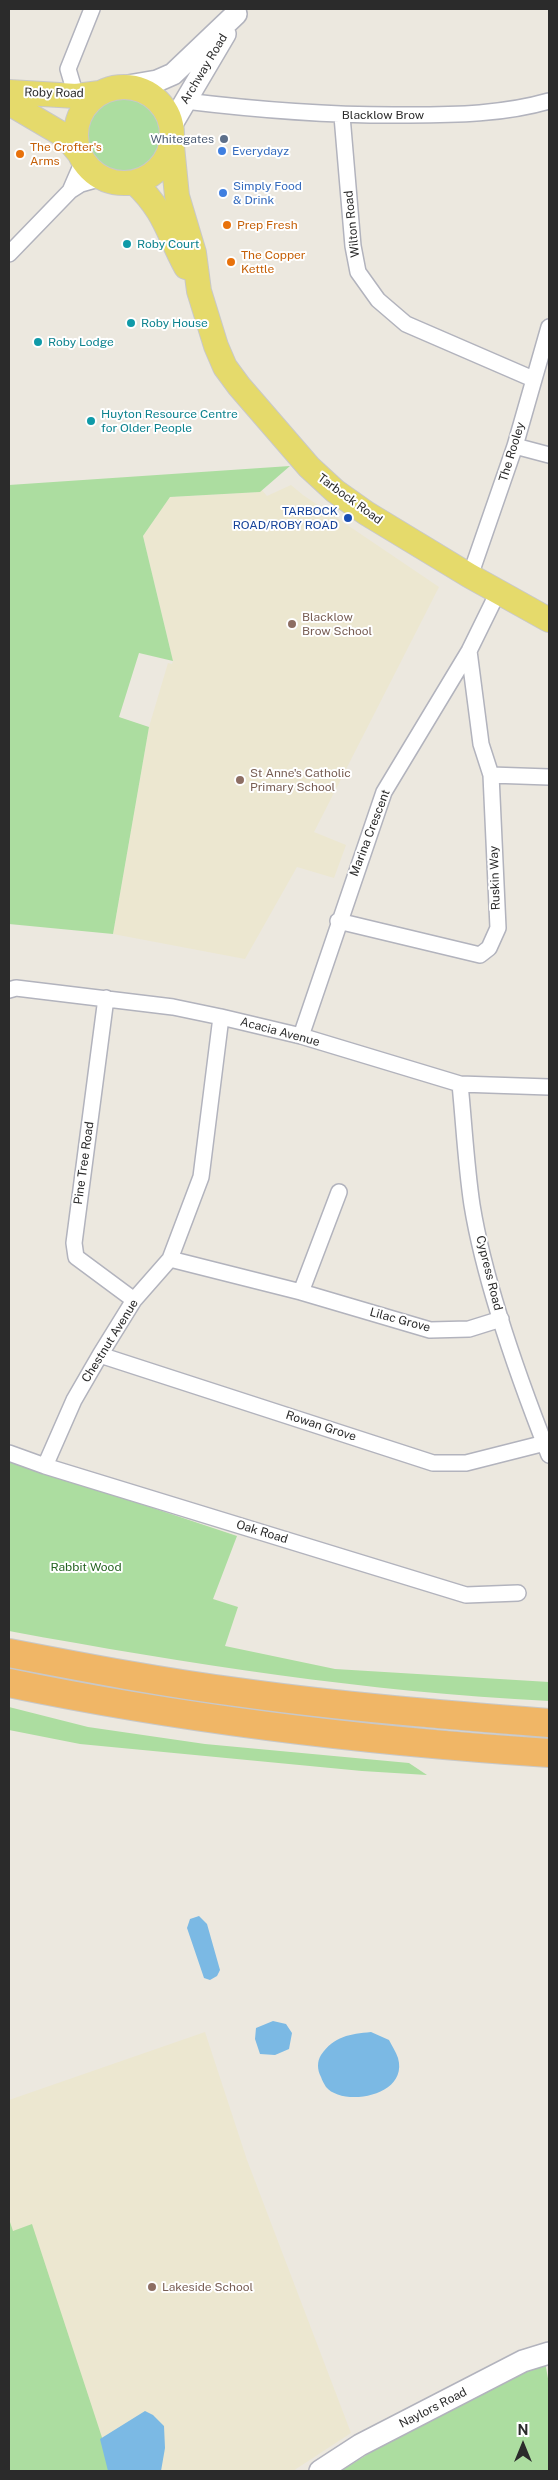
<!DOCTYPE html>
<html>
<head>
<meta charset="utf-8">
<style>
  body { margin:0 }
  #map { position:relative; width:558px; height:2480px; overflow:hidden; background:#ece8df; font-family:"Public Sans",sans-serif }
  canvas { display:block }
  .frame { position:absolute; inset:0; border:10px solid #2b2b2b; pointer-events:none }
  .north { position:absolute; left:498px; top:2420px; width:50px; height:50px; -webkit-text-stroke:4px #fff; paint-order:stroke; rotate:0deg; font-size:14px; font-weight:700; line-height:20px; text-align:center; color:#2b2b2b }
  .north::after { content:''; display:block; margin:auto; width:18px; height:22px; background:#2b2b2b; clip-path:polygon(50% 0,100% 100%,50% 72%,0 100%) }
</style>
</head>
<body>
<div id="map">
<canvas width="558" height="2480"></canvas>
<div class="frame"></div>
<div class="north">N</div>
</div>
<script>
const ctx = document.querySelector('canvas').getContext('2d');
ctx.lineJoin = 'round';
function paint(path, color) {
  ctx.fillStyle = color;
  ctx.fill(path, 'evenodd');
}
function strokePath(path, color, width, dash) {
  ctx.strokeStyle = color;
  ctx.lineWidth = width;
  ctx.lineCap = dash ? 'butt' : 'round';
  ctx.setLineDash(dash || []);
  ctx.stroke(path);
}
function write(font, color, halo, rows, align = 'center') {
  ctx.font = font + ' "Public Sans",sans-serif';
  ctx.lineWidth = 4;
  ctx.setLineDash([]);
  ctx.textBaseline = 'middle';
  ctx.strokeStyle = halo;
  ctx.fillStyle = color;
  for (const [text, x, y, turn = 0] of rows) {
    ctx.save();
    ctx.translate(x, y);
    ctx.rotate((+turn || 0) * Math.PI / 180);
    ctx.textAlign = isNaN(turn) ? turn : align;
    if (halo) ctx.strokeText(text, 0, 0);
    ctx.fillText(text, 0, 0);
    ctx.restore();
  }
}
paint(new Path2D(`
  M291 485 303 495 439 587 314 832 346 845 334 878 297 867 245 959 113 934 149 727 168 663 172 664 173 661 143 536 170 497 259 492 262 490 267 496Z
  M205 2032 247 2160 351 2433 293 2471H9V2100Z`), '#ece7d0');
paint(new Path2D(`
  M85 136a39 39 0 1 1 78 0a39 39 0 1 1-78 0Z
  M290 466 260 492 170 497 143 536 173 661 139 653 119 717 149 727 113 934 9 924V485Z
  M9 1460 237 1536 213 1599 238 1607 225 1646 335 1669 549 1682V1701C367 1692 188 1664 9 1631Z
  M9 1707 88 1727 205 1744 409 1763 427 1775 362 1771 80 1744 9 1730Z
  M9 2219 13 2231 32 2224 113 2471H9Z
  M545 2362 549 2384V2471H341L379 2447Z`), '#acdda0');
paint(new Path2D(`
  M199 1916 207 1924 220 1970 217 1976 210 1980 204 1978 187 1928 190 1919Z
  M273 2021 286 2024 292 2033 289 2049 275 2055 260 2054 255 2039 256 2028Z
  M371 2032 389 2040C392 2046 396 2052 398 2058 409 2097 342 2107 326 2087 324 2084 322 2080 321 2077 317 2070 317 2061 321 2055 334 2036 350 2034 371 2032Z
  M145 2411 153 2415 164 2426 165 2448 161 2471H108L100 2439Z`), '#7bb9e4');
const street = new Path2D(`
  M76 96 68 69 92 9
  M185 101C259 110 334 116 409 115 456 115 504 114 549 101
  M342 116 353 246 358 272 378 300 406 324 533 379
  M70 191 83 161
  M9 254 70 191 81 184 102 178
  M515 446 549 455
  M470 576 515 446 549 327
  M491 775 549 777
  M338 921 480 955 489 948 498 928 491 775 481 744 469 651
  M9 990 16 988 173 1007 221 1017 301 1036 460 1084 549 1087
  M106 998 74 1243 76 1257 134 1300
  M301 1036 384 792 469 651 498 592
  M460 1084C464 1124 466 1165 472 1205 485 1285 519 1379 549 1455
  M170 1259 301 1292 430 1330 469 1329 501 1319
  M301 1292 339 1192
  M100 1355 433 1463H466L545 1443
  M9 1453 45 1466 466 1595 518 1593
  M45 1466 74 1400 100 1355 134 1300 170 1259 201 1177 221 1017`);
const secondary = new Path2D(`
  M128 86 157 81 173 74 236 14
  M172 124 225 34
  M320 2471 360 2445 523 2361 549 2353`);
const primary = new Path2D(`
  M76 135a48 48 0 1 1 96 0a48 48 0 1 1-96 0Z
  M9 92 76 96 100 93
  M9 103 65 136 79 153
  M172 146 177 196 194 253 199 291 216 346 225 367 239 386 309 467 335 491 366 513 470 576 549 620
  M135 183C165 211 168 234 186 267`);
const highway = new Path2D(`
  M9 1653C87 1668 165 1683 244 1693 345 1707 447 1715 549 1723
  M9 1683C187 1720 367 1741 549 1753`);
strokePath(street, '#b2b3bd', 18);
strokePath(secondary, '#b2b3bd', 24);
strokePath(primary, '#c8c8c8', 26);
strokePath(highway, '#c8c8c8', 30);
strokePath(street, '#fff', 15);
strokePath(secondary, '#fff', 21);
strokePath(primary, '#e5da6b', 24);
strokePath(highway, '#f0b666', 28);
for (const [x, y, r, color] of [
  [224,139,5,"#5c6f8a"],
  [222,151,5,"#3f7fe0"],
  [20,154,5,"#e8710a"],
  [223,193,5,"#3f7fe0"],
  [227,225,5,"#e8710a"],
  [127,244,5,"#0f9aa8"],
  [231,262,5,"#e8710a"],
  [131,323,5,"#0f9aa8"],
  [38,342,5,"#0f9aa8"],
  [91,421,5,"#0f9aa8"],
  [348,518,5,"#1a4fb4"],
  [292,624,5,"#8d6e63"],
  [240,780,5,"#8d6e63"],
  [152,2287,5,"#8d6e63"]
]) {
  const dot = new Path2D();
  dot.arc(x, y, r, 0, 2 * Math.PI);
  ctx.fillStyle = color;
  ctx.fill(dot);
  strokePath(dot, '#fff', 2);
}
write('12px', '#2b2b2b', '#fff', [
  ["Archway Road",204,69,-59],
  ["Roby Road",54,93,1],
  ["Blacklow Brow",383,115],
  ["Wilton Road",352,224,-96],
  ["The Rooley",512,452,-73],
  ["Tarbock Road",350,499,36],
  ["Marina Crescent",370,833,-69],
  ["Ruskin Way",495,878,-92],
  ["Acacia Avenue",280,1032,15],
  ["Pine Tree Road",84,1163,-82],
  ["Cypress Road",489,1273,76],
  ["Lilac Grove",400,1320,15],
  ["Chestnut Avenue",110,1341,-58],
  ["Rowan Grove",321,1426,18],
  ["Oak Road",262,1532,17],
  ["Naylors Road",433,2408,-27]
]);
write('12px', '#4e5e75', '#fff', [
  ["Whitegates",214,139]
], 'right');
write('12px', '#c56008', '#fff', [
  ["The Crofter's",30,147],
  ["Arms",30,161],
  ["Prep Fresh",237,225],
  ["The Copper",241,255],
  ["Kettle",241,269]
], 'left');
write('12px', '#366cbe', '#fff', [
  ["Everydayz",232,151],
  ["Simply Food",233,186],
  ["& Drink",233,200]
], 'left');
write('12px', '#0d838f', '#fff', [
  ["Roby Court",137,244],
  ["Roby House",141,323],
  ["Roby Lodge",48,342],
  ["Huyton Resource Centre",101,414],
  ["for Older People",101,428]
], 'left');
write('12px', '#164399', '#fff', [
  ["TARBOCK",338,511],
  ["ROAD/ROBY ROAD",338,525]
], 'right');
write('12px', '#785e54', '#fff', [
  ["Blacklow",302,617],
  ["Brow School",302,631],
  ["St Anne's Catholic",250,773],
  ["Primary School",250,787],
  ["Lakeside School",162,2287]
], 'left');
write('12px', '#256321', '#fff', [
  ["Rabbit Wood",86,1567]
]);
</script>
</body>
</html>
